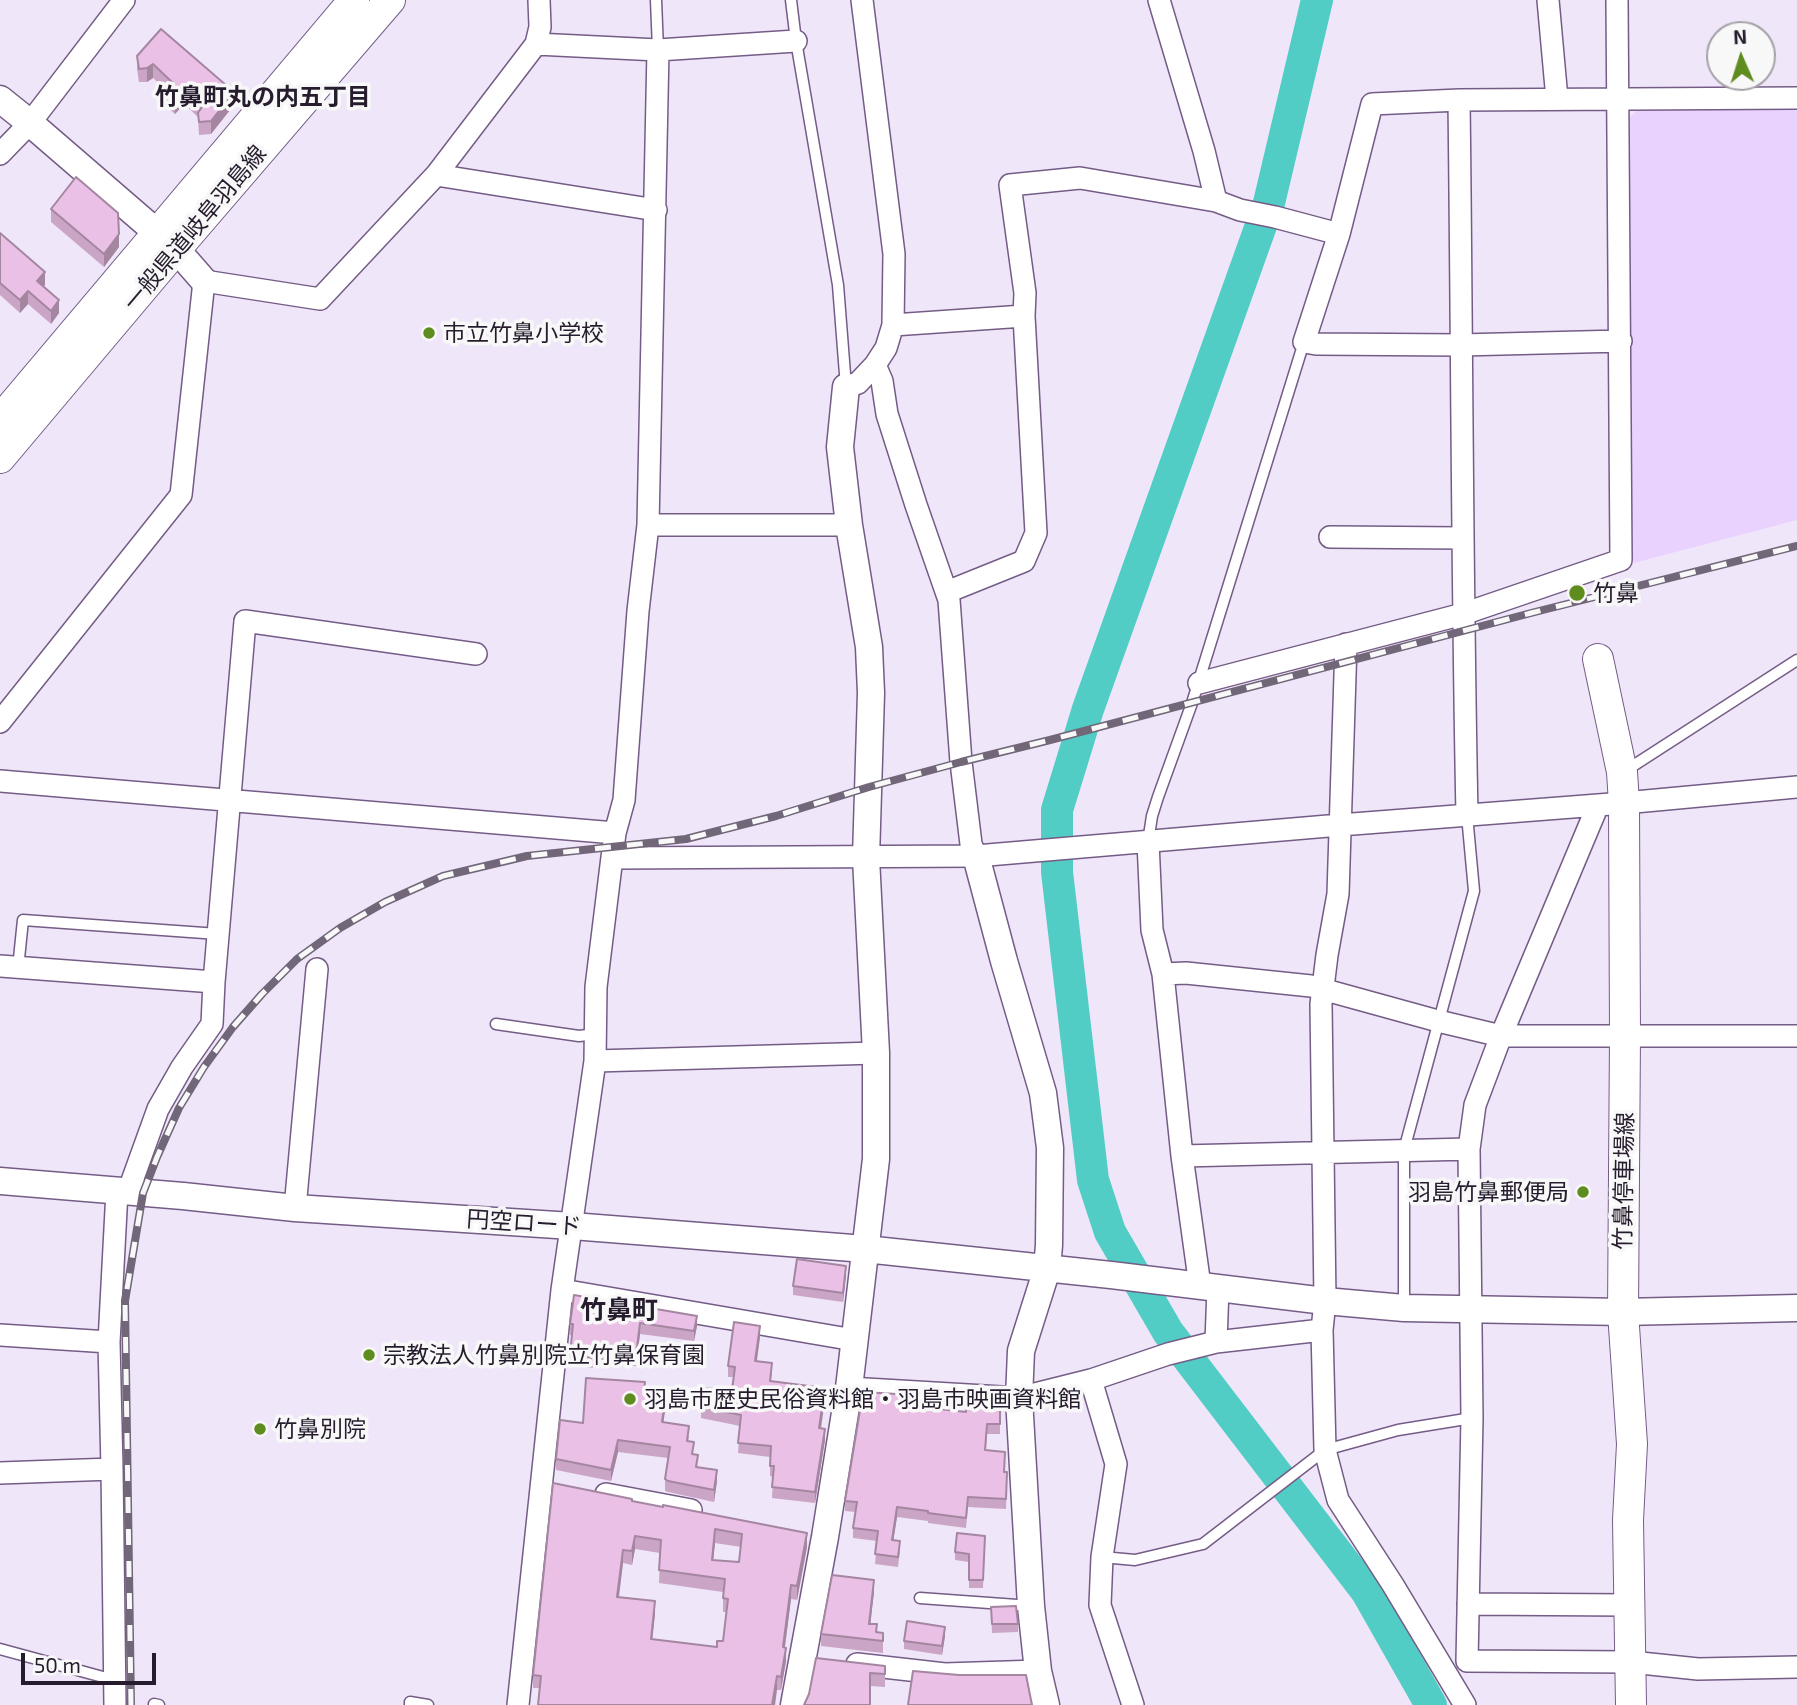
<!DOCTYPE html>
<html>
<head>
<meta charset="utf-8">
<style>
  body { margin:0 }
  #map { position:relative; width:1797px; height:1705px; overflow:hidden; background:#f0e6f9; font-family:"Exo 2",sans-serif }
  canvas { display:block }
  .north { position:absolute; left:1706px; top:21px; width:70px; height:70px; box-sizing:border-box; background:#f8f8f8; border:2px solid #a4a0a7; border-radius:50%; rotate:357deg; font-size:19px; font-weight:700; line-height:28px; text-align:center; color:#261c2d }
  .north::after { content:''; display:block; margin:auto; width:24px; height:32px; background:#5f8c1e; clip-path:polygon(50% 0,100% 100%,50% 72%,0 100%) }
  .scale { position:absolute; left:21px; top:1653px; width:135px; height:32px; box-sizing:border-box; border:4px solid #261c2d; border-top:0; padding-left:9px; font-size:21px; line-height:24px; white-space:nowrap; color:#261c2d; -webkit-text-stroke:5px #f8f8f8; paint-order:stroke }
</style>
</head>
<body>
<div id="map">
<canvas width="1797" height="1705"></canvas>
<div class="north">N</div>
<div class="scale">50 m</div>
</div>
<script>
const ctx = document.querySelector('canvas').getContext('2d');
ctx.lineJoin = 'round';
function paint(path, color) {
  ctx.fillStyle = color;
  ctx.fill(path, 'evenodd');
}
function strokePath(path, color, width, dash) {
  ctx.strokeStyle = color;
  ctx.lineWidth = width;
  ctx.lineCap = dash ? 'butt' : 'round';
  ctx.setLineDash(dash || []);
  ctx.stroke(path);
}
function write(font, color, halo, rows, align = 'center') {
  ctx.font = font + ' "Exo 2","Noto Sans JP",sans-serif';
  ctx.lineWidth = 7;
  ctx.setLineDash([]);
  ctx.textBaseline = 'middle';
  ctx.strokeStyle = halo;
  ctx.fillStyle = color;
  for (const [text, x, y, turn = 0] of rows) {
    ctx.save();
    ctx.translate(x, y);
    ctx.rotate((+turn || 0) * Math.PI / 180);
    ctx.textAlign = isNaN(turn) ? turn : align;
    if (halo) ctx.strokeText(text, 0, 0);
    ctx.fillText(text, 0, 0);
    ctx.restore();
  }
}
paint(new Path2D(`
  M1640 107H1797V520L1634 563 1630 542 1625 122Z`), '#ead2fe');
strokePath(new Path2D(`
  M1317 0 1269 203 1088 709 1057 810V872L1093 1180 1110 1232 1168 1332 1367 1592 1431 1705`), '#52cdc6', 32);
const service = new Path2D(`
  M656 0 658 50
  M791 0 796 41 838 285 846 387
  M1625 771 1797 660
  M1148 842 1152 816 1158 797 1192 703 1304 342
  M18 968 23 920 218 934
  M496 1024 579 1036 596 1034
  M1404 1308V1150L1474 891 1467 815
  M1102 1557 1135 1560 1203 1544 1325 1450 1398 1430 1472 1418
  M920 1598 1031 1606
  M0 1649 114 1680
  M154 1705V1704L159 1705
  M410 1705V1702L428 1705`);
const minor = new Path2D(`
  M1159 0 1204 151 1216 201
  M1548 0 1557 99
  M536 44 658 50 796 41
  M1459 100C1462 339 1462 577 1467 815
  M0 154 30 123 124 0
  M436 175 656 210
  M893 325 1024 316 1025 293 1010 185 1080 178 1216 201 1240 210 1275 217 1339 234
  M1621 341 1461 345 1316 344 1304 342 1339 234 1372 104 1459 100 1797 98
  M875 365 882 381 887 414 916 505 949 600 961 762 971 844 976 856
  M846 387 858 383 875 365 886 348 893 325 894 254 862 0
  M648 525H849
  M1330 537 1463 538
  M947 592 1024 561 1036 533 1024 316
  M1199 683 1463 614 1621 560 1617 0
  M0 722 181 495 204 281 320 299 436 175 536 44 540 27 539 0
  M0 781 615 833
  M1598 805 1501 1036 1475 1105 1469 1149 1472 1418 1467 1661 1631 1662 1698 1669 1797 1667
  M1148 842 1152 930 1163 974 1182 1156 1200 1286
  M613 858 976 856 1340 825 1624 803 1797 787
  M0 966 214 982 245 621 476 654
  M1163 974 1186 973 1311 986 1438 1021 1501 1036H1797
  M595 1061 876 1053
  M1182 1156 1469 1149
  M128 1192 158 1109 182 1067 212 1024 214 982
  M295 1208 317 969
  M562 1290 854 1340
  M1322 1330 1325 1450 1338 1500 1393 1585 1465 1705
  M0 1335 109 1342
  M1216 1342 1218 1288
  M1091 1380 1116 1464 1102 1557 1100 1605 1133 1705
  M849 1388 1019 1398 1091 1380 1168 1354 1216 1342 1322 1330 1325 1301 1321 1004 1327 955 1338 894 1346 644
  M0 1473 112 1469
  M606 1494 691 1510
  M1468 1604 1630 1605
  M857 1664 945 1674 1038 1671
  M115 1705 112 1469 109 1342 117 1191
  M518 1705 562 1290 595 1061 596 987 615 833 624 800 638 611 648 525 658 50`);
const tertiary = new Path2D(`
  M0 99 30 123 176 249 204 281
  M976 856 1004 961 1043 1093 1050 1148 1049 1245 1047 1269 1021 1351 1019 1398 1031 1606 1038 1671 1046 1705
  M0 1181 183 1196 295 1208 572 1226 865 1249 1111 1275 1325 1301 1404 1308 1623 1312 1797 1308
  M794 1705 825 1537 849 1388 876 1159V1053L866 858 871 693 869 647 849 525 840 447 846 387`);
const secondary = new Path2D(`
  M0 420 354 0
  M0 458 176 249 390 0
  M1598 659 1622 772 1624 803 1625 1036 1623 1312 1632 1444 1628 1520 1631 1705`);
strokePath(service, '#745c86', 13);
strokePath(minor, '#745c86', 24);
strokePath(tertiary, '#745c86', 29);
strokePath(secondary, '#745c86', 32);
strokePath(service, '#fff', 10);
strokePath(minor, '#fff', 21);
strokePath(tertiary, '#fff', 26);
strokePath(secondary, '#fff', 30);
const rail = new Path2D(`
  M131 1705 125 1301 143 1193 157 1157 179 1108 204 1067 233 1027 262 994 297 959 340 928 385 902 443 876 527 856 686 839 776 816 869 787 961 762 1050 740 1531 613 1797 546`);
strokePath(rail, '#716779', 8);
strokePath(rail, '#f8f8f8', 5, [16]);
paint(new Path2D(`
  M137 56 234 105 211 134 199 135 198 117 184 104 175 114 164 105V91L166 90 153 78 147 82H139L137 69Z
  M51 209 119 247 104 267 51 222Z
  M0 233 45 285 43 286 59 313 51 324 28 304 20 313 0 295Z
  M846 1275 843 1302 793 1295V1286Z
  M574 1295 697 1326 694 1341 640 1334 636 1366 595 1362 594 1368 570 1365 572 1335H570V1324Z
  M760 1337 757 1361 772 1374 771 1381 825 1399 821 1429 825 1440 815 1503 772 1498 773 1477 770 1476V1457L738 1453 740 1426 701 1418V1407L732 1390 734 1377H728V1366Z
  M645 1390 666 1404 663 1422 689 1437 688 1441 698 1467 717 1481 714 1502 668 1492 665 1491V1479L668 1458 618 1452 611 1481 556 1470V1459L583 1423Z
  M1000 1400V1434H987L986 1450 1005 1462V1472L1007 1482 1006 1509 968 1507 966 1528 928 1523V1521L897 1517 893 1540 900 1551 898 1567 875 1564 877 1541 853 1538V1528L856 1512 845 1511V1501L931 1408 966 1412 982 1401Z
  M632 1501 807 1547 797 1600 791 1599 785 1647 786 1661 781 1690 533 1688V1675ZM715 1543 741 1547 739 1562 713 1560ZM635 1549 660 1553 659 1583 723 1592V1612H727L723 1641 717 1647 652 1639 655 1614 619 1597 623 1563 632 1565Z
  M985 1544 983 1588H969V1562L955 1560V1552Z
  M874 1592 870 1624 883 1641V1653L821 1646V1634Z
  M991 1607 1018 1624V1632L992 1633Z
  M945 1636 942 1655 904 1649V1641Z
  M885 1666V1687L870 1686 804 1705Z`), '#caa5c6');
paint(new Path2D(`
  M153 64V78L147 82V68Z
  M184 91V104L175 114V100Z
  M234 92V105L211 134V121Z
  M119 234V247L104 267V254Z
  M45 272V285L37 294V281Z
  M28 291V304L20 313V300Z
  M59 300V313L51 324V311Z
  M846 1266V1275L843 1302V1293Z
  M697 1316V1326L694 1341V1331Z
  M640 1323V1334L636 1366V1355Z
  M760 1326V1337L755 1372V1361Z
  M825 1388V1399L819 1439V1428Z
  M666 1392V1404L662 1433V1422Z
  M825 1429V1440L815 1503V1492Z
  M618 1440V1452L611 1481V1470Z
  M717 1470V1481L714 1502V1490Z
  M897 1507V1517L892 1550V1540Z
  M715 1529V1543L712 1573V1560Z
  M807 1533V1547L797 1600V1586Z
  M635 1536V1549L632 1565V1551Z
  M623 1550V1563L617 1610V1597Z
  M874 1580V1592L869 1636V1624Z
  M791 1585V1599L783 1661V1647Z
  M655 1601V1614L651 1652V1639Z
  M945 1627V1636L942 1655V1646Z
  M786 1648V1661L781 1690V1677Z
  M777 1676V1690L775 1705H772Z`), '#a486a1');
const building = new Path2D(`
  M161 29 234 92 211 121 199 122 198 113 202 107 184 91 175 100 164 91 173 83 153 64 147 68 139 69 137 56Z
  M76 177 118 213 119 234 104 254 51 209Z
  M0 233 45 272 37 281 59 300 51 311 28 291 20 300 0 283Z
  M797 1259 846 1266 843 1293 793 1286Z
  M574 1295 697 1316 694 1331 640 1323 636 1355 595 1351 594 1358 570 1355 573 1324H570Z
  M734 1322 760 1326 755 1361 772 1363 770 1381 825 1388 819 1428 825 1429 815 1492 772 1487 774 1466H770L771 1446 738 1443 741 1415 701 1407 705 1388 732 1390 735 1367 728 1366Z
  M586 1378 645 1382 644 1390 666 1392 662 1422 689 1426 687 1441 694 1442 692 1454 698 1455 696 1467 717 1470 714 1490 668 1481 665 1479 670 1447 618 1440 611 1470 556 1459 560 1420 583 1423Z
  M863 1392 931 1396 930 1408 966 1412 967 1398 982 1399V1401L1000 1400V1424H987L985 1450 1005 1452 1004 1472H1007L1006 1499 968 1497 966 1518 928 1513V1511L897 1507 892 1540 900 1541 898 1557 875 1554 878 1531 853 1528 857 1502 845 1501Z
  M553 1483 632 1499V1501L663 1507V1505L807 1533 797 1586 791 1585 783 1647 786 1648 781 1677 777 1676 772 1705H538L541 1676 533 1675ZM715 1529 742 1534 739 1562 712 1560ZM635 1536 661 1540 659 1570 725 1579 723 1598 728 1599 723 1641H717V1647L651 1639 655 1601 617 1597 623 1550 632 1551Z
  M957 1533 985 1536 983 1580H969V1554L955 1552Z
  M832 1575 874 1580 869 1624H877L876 1632 883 1633V1641L821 1634Z
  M1016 1606 1018 1624H992L991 1607Z
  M907 1621 945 1627 942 1646 904 1641Z
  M816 1658 885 1666V1674L870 1673V1705H804L809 1694Z
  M913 1671 959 1675H1026L1032 1705H908Z`);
paint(building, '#ebc0e6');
strokePath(building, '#a486a1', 2);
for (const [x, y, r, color] of [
  [429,333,7,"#5f8c1e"],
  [1577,593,9,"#5f8c1e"],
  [1583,1192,7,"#5f8c1e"],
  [369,1355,7,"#5f8c1e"],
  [630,1399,7,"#5f8c1e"],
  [260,1429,7,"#5f8c1e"]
]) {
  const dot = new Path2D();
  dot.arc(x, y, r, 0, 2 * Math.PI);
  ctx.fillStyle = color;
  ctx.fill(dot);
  strokePath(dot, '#f8f8f8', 2.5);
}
write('23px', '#261c2d', '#f8f8f8', [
  ["一般県道岐阜羽島線",195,228,-50],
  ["竹鼻停車場線",1624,1181,-89],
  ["円空ロード",524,1223,4]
]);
write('23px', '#261c2d', '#f8f8f8', [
  ["市立竹鼻小学校",443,333],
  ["竹鼻",1593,593],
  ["羽島竹鼻郵便局",1569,1192,"right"],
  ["宗教法人竹鼻別院立竹鼻保育園",383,1355],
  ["羽島市歴史民俗資料館・羽島市映画資料館",644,1399],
  ["竹鼻別院",274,1429]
], 'left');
write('bold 24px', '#261c2d', '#f8f8f8', [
  ["竹鼻町丸の内五丁目",263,97]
]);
write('bold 26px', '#261c2d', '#f8f8f8', [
  ["竹鼻町",619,1310]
]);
</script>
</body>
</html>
